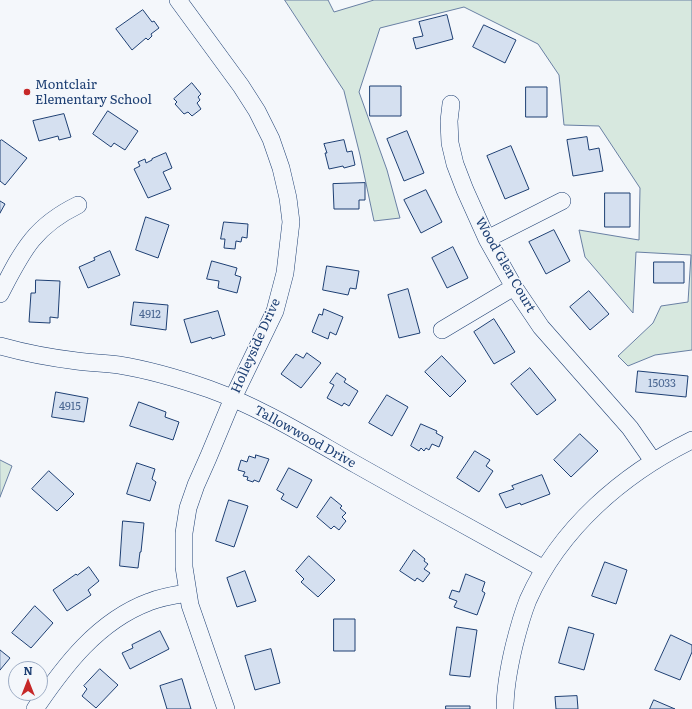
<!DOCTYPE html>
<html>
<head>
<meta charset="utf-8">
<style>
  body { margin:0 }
  #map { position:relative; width:692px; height:709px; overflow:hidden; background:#f4f7fb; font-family:Literata,serif }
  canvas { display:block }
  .north { position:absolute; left:8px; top:661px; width:40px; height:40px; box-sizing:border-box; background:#f4f7fb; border:1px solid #9eadc5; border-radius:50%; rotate:0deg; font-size:11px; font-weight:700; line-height:16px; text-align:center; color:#1d3f73 }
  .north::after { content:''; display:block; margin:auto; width:14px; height:18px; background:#c62828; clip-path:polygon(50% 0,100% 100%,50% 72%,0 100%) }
</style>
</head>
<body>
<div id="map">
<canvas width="692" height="709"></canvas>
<div class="north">N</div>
</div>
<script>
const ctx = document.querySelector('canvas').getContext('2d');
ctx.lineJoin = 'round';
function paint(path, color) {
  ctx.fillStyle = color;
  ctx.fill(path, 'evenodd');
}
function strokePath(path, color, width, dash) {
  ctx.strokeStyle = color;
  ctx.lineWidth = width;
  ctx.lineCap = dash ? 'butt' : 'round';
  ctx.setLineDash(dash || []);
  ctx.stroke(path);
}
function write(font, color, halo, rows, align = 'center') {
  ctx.font = font + ' Literata,serif';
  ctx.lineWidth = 3;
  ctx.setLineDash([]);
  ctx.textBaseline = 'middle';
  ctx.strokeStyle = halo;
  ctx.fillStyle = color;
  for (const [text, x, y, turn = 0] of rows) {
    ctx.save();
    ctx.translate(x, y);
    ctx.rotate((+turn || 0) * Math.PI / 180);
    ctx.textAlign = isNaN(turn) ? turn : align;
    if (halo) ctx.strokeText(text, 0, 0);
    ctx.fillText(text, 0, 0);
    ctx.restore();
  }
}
const green = new Path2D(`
  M285 0H328L334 12 374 0H692V350L655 355 628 366 618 356 653 323 661 306 688 302 691 255 636 252 633 313 585 257 579 230 639 240 640 188 599 126 564 125 559 75 538 44 464 7 380 28 359 92 387 170 400 218 374 221 360 155 344 91Z
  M0 460 12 466 0 497Z`);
paint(green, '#d7e8df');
strokePath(green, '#687fa3', 1);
const building = new Path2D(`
  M143 10 152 22 154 21 159 28 151 34 152 36 148 40 146 38 132 50 116 29Z
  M447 15 453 39 416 49 413 38 423 36 419 22Z
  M484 25 516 40 505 63 473 47Z
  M192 83 201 94 198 97 200 100 197 103 201 109 192 116 188 112 184 114 175 104 177 102 174 99Z
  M370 86H401V116H370Z
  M526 87H547V117H526Z
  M108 111 138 131 125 150 114 143 111 147 93 134Z
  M64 114 71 137 59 140 58 136 39 141 33 121Z
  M407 131 424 173 404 181 387 139Z
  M587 137 589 150 599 148 603 171 573 176 567 140Z
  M2 140 27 158 5 185 0 181V141Z
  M344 140 347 152 352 151 355 165 344 168 343 166 329 169 325 153H327L324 144Z
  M511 146 529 189 505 199 487 156Z
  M166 153 172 168 163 172 171 189 148 198 134 169 140 166 138 162 145 159 146 163 152 160V159Z
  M365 183V200H359V209H334L333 184Z
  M426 190 442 222 421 233 404 200Z
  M605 193H630V227H605Z
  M0 201 5 204 0 213Z
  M146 217 169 225 158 258 136 250Z
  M224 222 248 224 247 238 242 237 241 242 236 241 235 249 224 248 225 239H221Z
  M554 230 570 261 546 274 529 242Z
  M453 247 468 278 447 288 432 258Z
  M110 251 120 275 88 288 79 267 95 260 94 258Z
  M212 261 237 268 235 275 241 277 237 293 218 288 219 281 207 279Z
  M654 262H684V283H654Z
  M327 266 359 271 356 289 350 288 348 295 323 290Z
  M36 280 60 281 58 318 50 317V323L29 322 31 293H35Z
  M408 289 420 333 399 338 388 295Z
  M589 291 609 314 590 330 570 307Z
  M134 302 168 305 166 330 131 325Z
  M324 309 343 317 336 335 330 332 328 339 312 332 319 314 322 315Z
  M218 311 225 335 212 339 211 337 191 343 184 320Z
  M494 319 515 352 494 364 474 332Z
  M307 353 321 363 301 388 281 374 296 354 303 358Z
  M442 356 466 381 450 397 425 372Z
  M530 368 556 400 537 415 511 384Z
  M638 371 688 376 686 397 636 392Z
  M337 373 346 379 344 382 358 391 349 406 344 403 342 406 327 398 334 385 330 383Z
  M56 392 88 398 84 422 52 417Z
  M387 395 408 407 392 436 369 423Z
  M139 402 166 412 165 417 179 422 173 440 130 426Z
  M421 424 437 431 436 433 443 437 439 447 432 444 429 450 426 448 424 451 421 448 419 451 411 446Z
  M580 434 598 451 571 477 554 460Z
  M475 451 490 460 486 466 493 471 479 492 457 478Z
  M256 455 269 459 259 482 254 480 253 482 247 480 248 477 243 476 245 472 238 470 241 460 247 462 249 456 255 458Z
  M137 463 155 469 152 479 156 482 150 501 127 494Z
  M289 468 312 480 297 508 281 499 284 494 277 490Z
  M49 471 74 494 57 511 32 489Z
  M542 475 550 494 521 505 520 503 506 508 499 494 514 489 512 486Z
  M331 497 342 506 340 508 346 513 342 517 346 521 339 530 334 526 331 529 317 517Z
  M229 500 248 506 234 547 216 541Z
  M123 521 144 523 141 552H140L138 568 120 566Z
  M414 550 425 559 424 561 428 564 424 569 430 573 423 582 417 578 415 581 400 571Z
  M309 556 335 580 318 597 301 582 304 579 296 571Z
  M605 562 627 570 616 604 592 596Z
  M89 567 99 581 88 590 91 595 67 611 53 590 76 574 77 575Z
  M245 571 256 601 237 607 227 578Z
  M466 574 485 582 482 591 485 593 477 615 454 607 457 601 449 598 452 590 459 592Z
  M35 606 53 623 31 648 12 633Z
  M334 619H355V651H334Z
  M457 627 477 630 470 677 450 675Z
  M569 627 594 634 584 670 559 663Z
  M160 631 169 649 130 669 122 653 133 648 132 645Z
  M671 635 692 645V652L680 680 655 670Z
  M271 649 280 683 255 690 245 656Z
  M0 650 10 658 0 670Z
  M100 669 118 685 96 708 82 696 87 689 84 686Z
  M182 679 191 709H167L160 686Z
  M577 696 578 709H556L555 697Z
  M654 700 675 709H650Z
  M446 706H470V709H446Z`);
paint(building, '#d5e0f0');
strokePath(building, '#1d3f73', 1);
const minor = new Path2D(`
  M178 0 241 86 257 111 271 139 281 168 288 198 291 222 285 273 275 311 233 398 208 458 196 485 188 508 184 533V567L190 605 226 709
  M451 104 449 121 450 143 455 164 465 190 487 239 514 287 541 327 630 428 653 461
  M487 239 562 201
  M0 294C22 252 33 227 78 205
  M442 330 514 287
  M0 346C25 353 51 358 77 361 91 363 105 363 119 365 150 370 180 379 209 389 262 408 309 438 357 465 419 500 482 535 544 569
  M35 709C64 666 98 621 149 602 161 597 174 595 187 593
  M505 709C505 688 509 667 514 646 518 630 522 615 528 600 560 528 623 474 692 440`);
strokePath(minor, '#1d3f73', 18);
strokePath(minor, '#f4f7fb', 17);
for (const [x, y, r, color] of [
  [27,92,4,"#c62828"]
]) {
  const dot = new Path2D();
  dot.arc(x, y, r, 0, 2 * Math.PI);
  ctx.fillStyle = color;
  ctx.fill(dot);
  strokePath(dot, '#f4f7fb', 1.5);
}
write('11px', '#4b6792', null, [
  ["4912",150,315],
  ["15033",662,384],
  ["4915",70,407]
]);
write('13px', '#1d3f73', '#f4f7fb', [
  ["Montclair",35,85],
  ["Elementary School",35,100]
], 'left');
write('13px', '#1d3f73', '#f4f7fb', [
  ["Wood Glen Court",505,265,60],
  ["Holleyside Drive",256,346,-66],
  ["Tallowwood Drive",305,437,29]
]);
</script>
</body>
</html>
